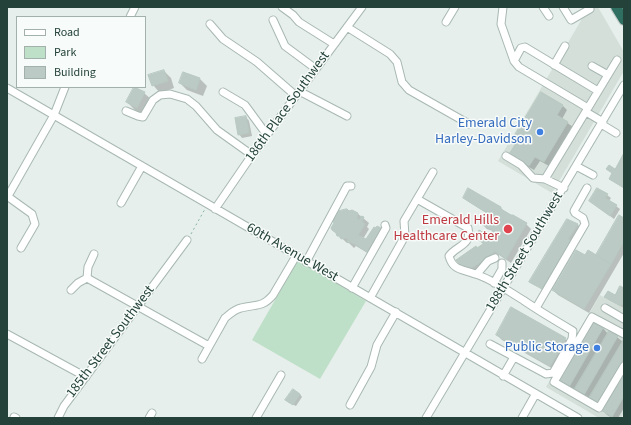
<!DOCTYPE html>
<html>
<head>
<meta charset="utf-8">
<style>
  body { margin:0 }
  #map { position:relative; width:631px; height:425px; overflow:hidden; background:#e6efeb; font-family:"Source Sans 3",sans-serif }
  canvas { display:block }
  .frame { position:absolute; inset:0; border:8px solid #24423a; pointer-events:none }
  .legend { position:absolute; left:16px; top:16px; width:130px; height:72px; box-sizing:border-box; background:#f7fbf9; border:1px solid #a3b1ad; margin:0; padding:5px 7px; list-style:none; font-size:12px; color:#24423a }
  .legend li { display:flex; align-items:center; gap:8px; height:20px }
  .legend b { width:20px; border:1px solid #a3b1ad }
</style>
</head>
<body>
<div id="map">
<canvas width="631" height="425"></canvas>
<div class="frame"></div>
<ul class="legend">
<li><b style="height:5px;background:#fff"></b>Road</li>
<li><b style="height:11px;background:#bfe0c8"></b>Park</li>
<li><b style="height:11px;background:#bbcac4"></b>Building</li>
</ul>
</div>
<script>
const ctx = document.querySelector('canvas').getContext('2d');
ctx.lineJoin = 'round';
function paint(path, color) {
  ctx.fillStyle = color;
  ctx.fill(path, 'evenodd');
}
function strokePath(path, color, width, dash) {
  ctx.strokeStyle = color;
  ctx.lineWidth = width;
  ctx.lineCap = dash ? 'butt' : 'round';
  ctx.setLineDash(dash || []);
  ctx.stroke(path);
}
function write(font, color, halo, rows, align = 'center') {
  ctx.font = font + ' "Source Sans 3",sans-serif';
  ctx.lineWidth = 3;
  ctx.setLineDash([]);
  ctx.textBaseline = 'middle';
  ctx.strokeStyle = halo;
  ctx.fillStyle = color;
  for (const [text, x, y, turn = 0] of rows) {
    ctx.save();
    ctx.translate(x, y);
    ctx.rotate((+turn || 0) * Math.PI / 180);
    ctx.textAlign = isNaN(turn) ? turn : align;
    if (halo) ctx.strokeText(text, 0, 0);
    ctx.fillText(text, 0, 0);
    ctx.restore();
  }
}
paint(new Path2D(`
  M589 7H598L624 52V71L552 193 498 161Z
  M600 295 624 308V413L621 418H599L546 387Z`), '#d4dfda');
paint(new Path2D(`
  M298 260 366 301 320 379 252 340Z`), '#bfe0c8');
paint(new Path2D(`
  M164 71 171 78 174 88 160 93 153 85Z
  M200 79 207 86 203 96 187 90 180 83Z
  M144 93 152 100 144 115 135 110 127 102Z
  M563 106 567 110 562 119 573 127 549 166 540 161 534 170 515 159Z
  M246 117 249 121 252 136 242 138 239 134Z
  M607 195 611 198 609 201 620 209 614 219 590 201Z
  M464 198 501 208 505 212 526 224 531 229 511 263 499 255 497 258 474 274 465 269 478 249 484 244 476 238 489 237 493 231 487 229 482 224 488 214 469 202Z
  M349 212 357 213 369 223 367 227 369 229 363 239 367 241 382 230 387 235 374 257 356 246 354 248 349 243H347L333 230Z
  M624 219V253L589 313 558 295 553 290 586 256H596Z
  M567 220 578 225 581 228 546 292 531 282Z
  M624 289V308L609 300 606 296 615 297Z
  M595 324 603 328 608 334 617 337 623 342 624 341V408L618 418H612L607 415 590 397 589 399 566 386 561 381Z
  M497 335 565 339 570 344 555 370 502 340Z
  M300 394 302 397 296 406 288 402Z`), '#0003');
const building = new Path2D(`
  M164 70 168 81 152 86 148 75Z
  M183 72 200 78 196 90 179 83Z
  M134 87 145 92 137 108 126 102Z
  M541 92 563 105 557 115 568 122 544 162 535 157 529 166 509 154 515 145 511 142Z
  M246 116 249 133 238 135 235 118Z
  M624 153V188L609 179 612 173 606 169 609 165 615 169Z
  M468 188 501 207V209L511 215H513L527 223 506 259 494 251 493 254 468 270 464 269 456 260 476 246 477 248 483 244V243L475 238 479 230 489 236 493 230 481 224 487 213 463 198Z
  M597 188 608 194 605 198 617 205 610 216 589 201Z
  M347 209 349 211 352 210 358 213 357 219 359 220 361 216 364 217 362 222 365 224 358 235 366 239 374 227 376 228 377 226 383 229 369 253 351 242 349 243 347 242 348 239 346 238 341 239 339 236H337L336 233 332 230 331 228 334 223 333 221 339 211Z
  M619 215 624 218V241L611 264 596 255Z
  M567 219 578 224 568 239 571 241 542 289 529 282Z
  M576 250 585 255 588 250 611 264 584 309 552 290Z
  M620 286 624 288V301L621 306 604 297 608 291 615 295Z
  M511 307 566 338 550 366 496 335Z
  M594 322 603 328 569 387 560 381Z
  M609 331 618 336 584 395 574 390Z
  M624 339V359L598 403 589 398Z
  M624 372V396L612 417 601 410Z
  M293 389 300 394 293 405 285 400Z`);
paint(building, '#bbcac4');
strokePath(building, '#b8c9c2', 1);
const minor = new Path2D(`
  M282 7 293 15 299 22 334 44
  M503 7 501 24 514 61 519 67 588 108 545 179
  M543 7 549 16
  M563 7 571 20 590 9 589 7
  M130 17 135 7
  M273 20 285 46 316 69
  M446 22 455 7
  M210 24 223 39 257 62 296 96
  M347 27 390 54 397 62 402 82 409 90 469 124
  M514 61 521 48 525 47 598 91
  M554 65 565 46
  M592 66 608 75
  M7 88 578 418
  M299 91 347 116
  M223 92 245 105 267 135
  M588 108 617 60
  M126 111 138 116 143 117 153 100 160 95 170 94 187 99 196 106 217 130 252 155
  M586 112 603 122
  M601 124 616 133
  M506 156 521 165 533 178 545 179 564 188
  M576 166 593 175
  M7 196 32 214 35 224 21 248
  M8 196 54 115 65 87
  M417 199 468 228C472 246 457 245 449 256 453 271 463 269 475 274 492 279 508 291 523 300 539 311 556 321 573 331L572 339 553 373 546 374 490 344
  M121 203 142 166
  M215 209 252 155 362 7
  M306 262 347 186H351
  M477 274 488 261 495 258
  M87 278 209 346
  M494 283 502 269V263
  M352 288 386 228 385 225
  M71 290 78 283 87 278 88 267 94 254
  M370 298 405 236 404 221 433 172
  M536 308 585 224 583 218 575 213 574 211 587 188
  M605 308 624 319
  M7 334 86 377
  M624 334 592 317 554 382 599 408 624 366
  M202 359 225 318C230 314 235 309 241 308 256 304 262 308 273 295L296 256
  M503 376 514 357
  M350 405 371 367 377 345 396 312
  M14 417 16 418
  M58 418 64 406 187 240
  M149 418 152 413
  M256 418 281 375
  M426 418 624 85
  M522 418 535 395`);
const highway = new Path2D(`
  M616 7 624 20`);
strokePath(minor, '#a8b8b2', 9);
strokePath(highway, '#c2cac8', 12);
strokePath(new Path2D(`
  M191 234 205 209`), '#86b3a5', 1, [2, 3]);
strokePath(minor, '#fff', 7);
strokePath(highway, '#2f6f62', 10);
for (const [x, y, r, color] of [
  [540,132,4,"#3f7fe0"],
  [508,229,5,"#e0444e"],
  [597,348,4,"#3f7fe0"]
]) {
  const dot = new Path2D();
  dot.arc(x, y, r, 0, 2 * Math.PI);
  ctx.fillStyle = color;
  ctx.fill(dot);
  strokePath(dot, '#f7fbf9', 1.5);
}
write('14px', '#24423a', '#f7fbf9', [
  ["186th Place Southwest",288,107,-54],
  ["188th Street Southwest",525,252,-59],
  ["60th Avenue West",292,253,30],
  ["185th Street Southwest",111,342,-53]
]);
write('14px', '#366cbe', '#f7fbf9', [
  ["Emerald City",532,124],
  ["Harley-Davidson",532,140],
  ["Public Storage",589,348]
], 'right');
write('14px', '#be3a42', '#f7fbf9', [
  ["Emerald Hills",499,221],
  ["Healthcare Center",499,237]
], 'right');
</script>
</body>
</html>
